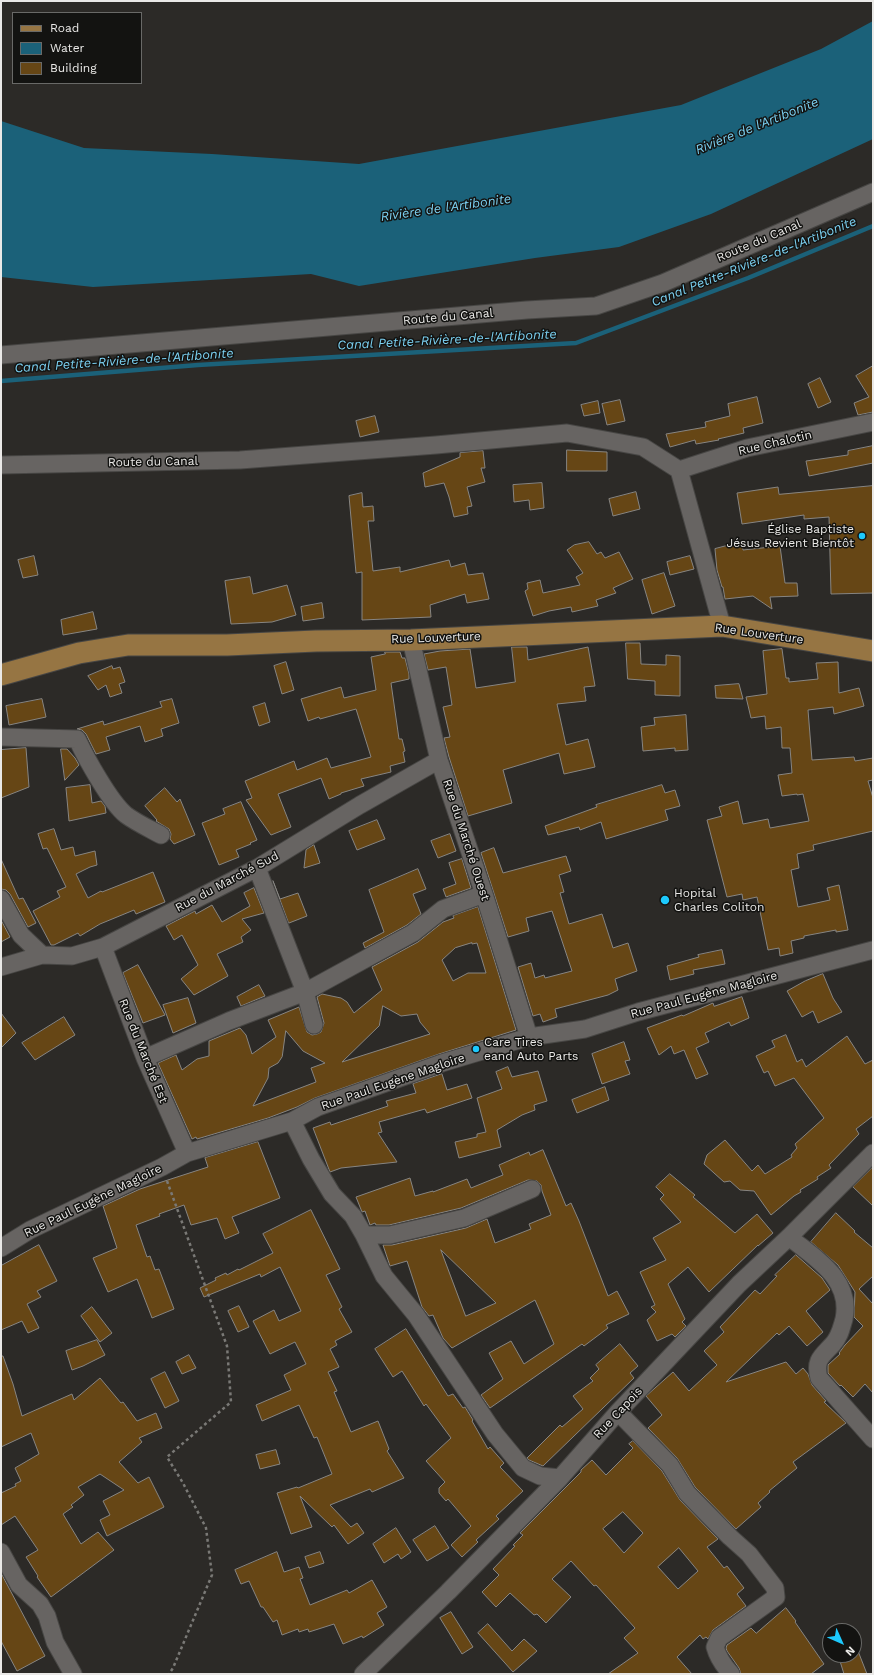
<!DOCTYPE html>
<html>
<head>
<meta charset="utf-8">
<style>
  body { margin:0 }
  #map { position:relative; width:874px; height:1675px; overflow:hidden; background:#2c2a27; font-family:"Work Sans",sans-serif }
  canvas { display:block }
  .frame { position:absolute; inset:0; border:2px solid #eae9e7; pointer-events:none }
  .legend { position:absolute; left:12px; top:12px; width:130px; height:72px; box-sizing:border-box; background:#131311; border:1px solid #696967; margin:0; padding:5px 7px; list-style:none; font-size:12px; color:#eae9e7 }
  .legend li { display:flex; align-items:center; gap:8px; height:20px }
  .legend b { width:20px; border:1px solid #696967 }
  .north { position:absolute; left:822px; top:1623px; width:40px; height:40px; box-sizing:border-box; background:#131311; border:1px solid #696967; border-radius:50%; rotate:135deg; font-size:11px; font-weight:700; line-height:16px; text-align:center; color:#eae9e7 }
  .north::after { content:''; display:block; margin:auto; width:14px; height:18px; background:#1dc9fd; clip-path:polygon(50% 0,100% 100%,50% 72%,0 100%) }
</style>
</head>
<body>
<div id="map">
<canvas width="874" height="1675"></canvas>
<div class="frame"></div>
<ul class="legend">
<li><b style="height:5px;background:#967543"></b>Road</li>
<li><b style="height:11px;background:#1b6179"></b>Water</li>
<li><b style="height:11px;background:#664615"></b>Building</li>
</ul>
<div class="north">N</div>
</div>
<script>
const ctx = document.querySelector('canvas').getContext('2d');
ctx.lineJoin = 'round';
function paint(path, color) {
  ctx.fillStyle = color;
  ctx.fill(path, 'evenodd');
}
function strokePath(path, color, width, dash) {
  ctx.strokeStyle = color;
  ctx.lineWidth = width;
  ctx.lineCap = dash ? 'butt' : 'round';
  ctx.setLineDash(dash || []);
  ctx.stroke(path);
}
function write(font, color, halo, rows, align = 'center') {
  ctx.font = font + ' "Work Sans",sans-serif';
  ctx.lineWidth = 3;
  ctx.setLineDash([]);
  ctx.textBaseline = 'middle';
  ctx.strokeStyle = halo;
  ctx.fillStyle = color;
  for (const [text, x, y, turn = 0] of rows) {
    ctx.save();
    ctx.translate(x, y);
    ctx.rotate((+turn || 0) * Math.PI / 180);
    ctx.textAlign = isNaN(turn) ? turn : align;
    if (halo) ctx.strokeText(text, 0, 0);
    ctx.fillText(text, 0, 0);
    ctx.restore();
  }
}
paint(new Path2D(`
  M873 21V139L711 214 619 247 535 258 359 286 311 274 93 287 1 277V121L84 148 212 154 359 164 681 105 821 49Z`), '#1b6179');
strokePath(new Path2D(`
  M1 381 198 365 576 343 748 278 873 226`), '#1b6179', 4.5);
const building = new Path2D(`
  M873 366V412L858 415 854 403 869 397 856 376Z
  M820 378 831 402 818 408 808 384Z
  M757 397 763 423 743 428 744 433 718 439 719 440 696 444 695 440 670 447 666 434 706 427 705 422 730 416 728 404Z
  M620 400 625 421 607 425 602 404Z
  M598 401 600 413 584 416 581 405Z
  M375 416 379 432 360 437 356 421Z
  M873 446V463L809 476 806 461 848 455V451Z
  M567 450 607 452V471H567Z
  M483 451 485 468H481L485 482 467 487 472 506 467 507 468 514 454 517 449 497 444 483 425 487 423 473 460 457V453Z
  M542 483 544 508 530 510 529 500 514 502 513 485Z
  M873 486V593L831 594 829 517 804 519V515L742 524 737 493 778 487 779 494Z
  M636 492 640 509 613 516 609 499Z
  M362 493 363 507 373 506 374 521H368L373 571 400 567V572L449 560 451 567 465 563 468 575 483 573 489 599 467 603 465 594 430 605 431 617 362 620V572L356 573 349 496Z
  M589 542 597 554 601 552 605 558 619 552 633 579 613 588 616 593 596 600 598 606 572 612 571 607 549 611 533 616 525 591 528 589 527 583 540 580 543 593 580 585 576 577 583 573 567 550 574 545Z
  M742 542 743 550 780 546 785 583H797L798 596 770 597 772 609 753 596 725 599 723 587H722L717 570 715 549Z
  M34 556 38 575 23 578 18 560Z
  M690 556 694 569 670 575 667 562Z
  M664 573 675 606 652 614 642 580Z
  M250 577 253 594 287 585 296 615 272 622 231 624 225 581Z
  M322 603 324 618 303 621 301 607Z
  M93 612 97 629 63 635 61 620Z
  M626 643H640L641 664 666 665V655L680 656V696L655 695V681L628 679Z
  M512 647H527L528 660 588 647 595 686 584 687 586 701 557 704 566 745 588 739 595 767 564 774 559 753 503 770 512 803 468 816 449 757 444 738 450 737 443 707 452 705 446 667 428 670 424 654 440 651 470 649 476 688 515 682Z
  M782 649 786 678H789V682L818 679 816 663 838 662 839 693 859 688 864 706 834 714 833 707 808 710 812 760 854 757 855 761 873 758V780L868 781 873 798V831L813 845 814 850 797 854 799 868 791 870 798 907 830 900 827 888 839 885 848 930 836 932V930L804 936V938L791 941 793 953 780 956 779 948 768 950 757 897 743 900 742 894 727 897 707 820 722 816 719 807 738 801 743 824 768 819 770 828 809 821 803 794 797 795V794L782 796 778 775 792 773 790 748H782L781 727 766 729 765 716 751 718 746 697 767 694 763 651Z
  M385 652H400L402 658H405L409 674V679L391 683 399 739H402L405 751 403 752 405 762 390 766 391 772 361 779 364 786 341 793V794L329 799 321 778 278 794 291 827 271 835 246 800 252 798 245 781 294 761 297 770 327 758 331 768 371 757 356 709 320 719 319 717 308 721 301 699 341 687 344 698 376 690 371 657 385 654Z
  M286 662 294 690 282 694 274 666Z
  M112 666 113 669 120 667 125 682 119 684 122 693 110 697 106 685 98 690 88 676Z
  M739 684 743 699 716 698 715 686Z
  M42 699 46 717 9 725 6 706Z
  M172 699 179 723 161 729 163 736 145 742 140 726 106 737 110 750 96 754 86 734 82 730 77 729 103 721 104 725 162 707 160 702Z
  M265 703 270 722 259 726 253 707Z
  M686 715 688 750 675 751V748L643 751 641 727 655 725 654 718Z
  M26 748 29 787 1 798V750Z
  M61 749H67L75 758 79 765 65 780Z
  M90 785 92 803 101 801 105 806 106 813 69 821 66 788Z
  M662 785 665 793 675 790 680 806 665 810 668 820 606 839 601 822 580 830 579 827 548 835 545 826 597 807 596 805Z
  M165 788 177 802 180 799 195 835 174 844 170 839 171 834 169 829 156 821 157 820 145 806Z
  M241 802 257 840 250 843 251 844 236 850 239 857 219 865 202 823 225 814 223 809Z
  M377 820 385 839 357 850 349 831Z
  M54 829 61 850 73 847 75 856 95 851 97 865 90 867 76 874 88 898 101 891 102 892 153 872 165 902 136 914 134 910 100 924 80 936 78 933 54 945H51L33 911 60 897 57 891 66 887 47 848 43 849 38 834Z
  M450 834 456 851 438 858 431 841Z
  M314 845 320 863 304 868 306 850Z
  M494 848 503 873 566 856 571 871 559 875 564 892 560 893 569 924 602 914 613 948 628 943 637 971 615 979 618 990 608 995 555 1009 557 1017 543 1022 540 1014 533 1016 518 967 531 963 535 978 544 975 545 978 572 971 552 911 526 918 529 931 508 937 481 853Z
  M1 859 19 899 23 898 36 923 28 927 10 894 6 890 1 889Z
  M462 859 471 888 446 897 443 889 456 884 449 863Z
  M418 869 426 889 413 894 421 914 407 925 365 948 363 943 384 932 369 890Z
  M273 881 280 899 298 893 307 916 289 923Z
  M254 888 264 913 242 919 251 930 241 937 243 942 217 954 228 976 194 995 181 979 198 965 182 935 174 940 166 926 195 911 196 914 212 905 222 922 250 906 244 893Z
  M478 907 516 1030 439 1054 315 1098 297 1107 268 1118 197 1139 196 1137 192 1139 158 1063 176 1055 182 1070 197 1059 209 1056V1041L240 1028 246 1035 252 1054 276 1037 268 1020 299 1007 307 1032 312 1035 317 1034 321 1032 324 1023 317 997 322 994 341 998 347 1002 354 1013 382 990 372 967 418 942 443 922 454 918 453 916ZM472 943V944L477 943 486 973H468L453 981 442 960 455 948ZM383 1006 401 1016 417 1014 420 1022 430 1034 342 1062 379 1026ZM286 1031 303 1051 325 1063 311 1068 316 1082 253 1106 268 1078 269 1068 278 1063 282 1057Z
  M1 920 10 937 1 942Z
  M722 950 725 964 693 970 694 974 670 980 667 966 699 957 698 955Z
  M138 965 165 1015 143 1023 123 973Z
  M823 974 833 998 842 1012 818 1023 813 1011 802 1017 787 991 805 981Z
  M259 985 265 996 241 1006 237 997Z
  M742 997 749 1018 731 1026 729 1022 705 1033 709 1042 696 1048 708 1074 696 1079 684 1050 674 1054 671 1046 659 1055 647 1028 682 1015 683 1016 713 1003 714 1006Z
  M188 998 196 1023 173 1033 163 1005Z
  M1 1013 16 1033 1 1048Z
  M64 1017 75 1035 35 1060 22 1043Z
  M786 1035 797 1062 802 1059 806 1067 847 1036 865 1064 873 1060V1116L856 1129 859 1134 829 1165 831 1168 817 1177 818 1179 800 1190 801 1192 794 1196 771 1215 754 1191 740 1190 730 1181 724 1182 704 1164 707 1155 725 1140 752 1171 758 1165 765 1174 792 1157 791 1155 797 1148 795 1144 824 1118 794 1078 775 1086 768 1071 764 1073 756 1056 775 1047 772 1041Z
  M624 1042 630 1060 625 1061 630 1074 602 1084 592 1054Z
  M508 1067 512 1077 538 1071 547 1101 534 1105 535 1110 522 1115 497 1130 501 1147 459 1158 455 1142 477 1137V1134L486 1132 477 1098 502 1089 496 1072Z
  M442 1074 447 1090 467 1084 472 1098 427 1113 425 1109 379 1122 382 1132 378 1133 397 1162 341 1168 330 1172 313 1128 330 1122 331 1125 388 1106 386 1101 416 1093 413 1084Z
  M605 1087 609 1100 577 1113 572 1100Z
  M258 1142 280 1198 232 1217 239 1233 225 1239 217 1218 191 1225 184 1205 159 1214 160 1216 136 1225 147 1257 150 1256 155 1270 159 1269 174 1309 152 1318 137 1279 108 1292 93 1258 117 1248 103 1206 140 1189 208 1167 205 1158Z
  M543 1150 566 1206 571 1203 579 1221 608 1296 617 1291 629 1314 606 1325 608 1328 584 1346 582 1344 490 1408 481 1395 503 1379 489 1353 511 1341 524 1364 554 1344 535 1300 452 1348 443 1338 433 1315 429 1316 422 1307 407 1261 390 1266 383 1245H392L466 1228 487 1219 495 1243 531 1229 529 1224 551 1215 542 1191 541 1185 537 1181 528 1180 461 1208 389 1225H376L375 1223 370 1225 365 1211 362 1212 356 1197 410 1178 415 1196 433 1191V1192L467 1179 471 1188 503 1175 499 1165 529 1152 530 1155ZM441 1250 496 1303 466 1316Z
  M873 1167V1206L853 1187Z
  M670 1174 695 1195 693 1197 735 1233 757 1214 773 1233 758 1246V1245L709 1292 688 1267 668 1284 685 1319 682 1322 686 1326 675 1337 672 1334 657 1341 647 1320 656 1312 651 1307 655 1305 640 1272 666 1260 653 1238 681 1222 660 1199 664 1195 656 1187Z
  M311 1210 340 1269 326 1275 342 1307 339 1309 352 1332 335 1341 337 1345 330 1349 339 1367 328 1372 337 1391 334 1392 351 1432 378 1421 389 1449 387 1451 404 1478 372 1492 370 1489 330 1505 351 1527 357 1523 364 1533 348 1544 334 1525 332 1527 300 1496 312 1527 291 1534 277 1493 297 1487 298 1488 332 1474 317 1437 314 1438 299 1405 262 1421 256 1405 291 1390 284 1375 306 1364 295 1342 270 1354 253 1321 274 1310 279 1321 301 1311 280 1267 261 1277 260 1274 204 1297 200 1288 216 1280 215 1278 226 1273 227 1275 238 1269 239 1270 273 1253 263 1234Z
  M836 1213 855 1231 854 1232 873 1248V1276L859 1289 873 1304V1393L865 1384 853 1397 841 1385 840 1386 828 1373V1365L840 1354 839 1353 845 1345 863 1326 854 1317 855 1292 838 1265 811 1242Z
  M39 1245 57 1281 37 1291 41 1297 27 1304 39 1328 28 1333 22 1321 1 1330V1266Z
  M796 1255 822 1278 830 1290 806 1311 823 1332 807 1346 789 1326 779 1335 777 1333 726 1382 786 1362 796 1374 803 1368 808 1374 812 1385 826 1401 824 1402 846 1423 793 1462 797 1468 769 1491 770 1492 758 1503 761 1507 736 1529 695 1487 677 1458 648 1428 662 1415 646 1396 673 1372 689 1391 717 1365 704 1351 724 1332 720 1327 755 1290 760 1294 777 1276 775 1275Z
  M239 1306 249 1327 238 1332 228 1311Z
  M92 1307 112 1333 100 1342 81 1316Z
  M406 1329 448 1396 453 1394 463 1408 465 1407 473 1420 472 1421 488 1449 490 1447 504 1463 500 1467 523 1491 496 1516 499 1519 476 1540 478 1542 462 1557 451 1545 471 1526 448 1499 446 1501 439 1493V1488L445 1482 426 1461 451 1438 426 1404 424 1406 402 1371 393 1377 375 1349Z
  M97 1340 105 1355 83 1366 72 1370 66 1351Z
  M620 1344 638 1366 630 1373 634 1378 543 1466 529 1460 527 1458 560 1425 562 1427 583 1409 573 1396 593 1381 590 1378 599 1369 596 1365Z
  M189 1355 196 1368 182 1374 176 1362Z
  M1 1356H3L13 1384 22 1416 72 1394 74 1400 100 1378 121 1403 123 1402 137 1421 156 1413 162 1428 139 1438 142 1442 119 1462 138 1483 149 1477 164 1507 107 1536 100 1520 110 1515 103 1501 124 1490 100 1474 78 1487 84 1495 71 1505 73 1507 63 1514 81 1544 98 1532 114 1550 51 1597 37 1577 38 1576 26 1557 38 1550 15 1516 1 1525V1493L16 1486 15 1484 21 1481 15 1468 39 1454 31 1433 1 1447Z
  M165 1372 179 1401 165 1408 151 1379Z
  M633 1441 662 1471 680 1500 718 1539 707 1547 724 1568 727 1566 744 1588 737 1594 746 1606 713 1630 708 1639 706 1637 703 1639 700 1635 677 1657 692 1674H608L638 1653 624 1638 635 1628 596 1585 594 1586 571 1561 552 1579 571 1597 546 1623 537 1614 534 1615 510 1593 496 1607 482 1592 499 1575 493 1569 515 1546 513 1545 523 1535 520 1533 581 1472V1470L592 1460 606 1475 633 1448 629 1444ZM623 1512 643 1533 624 1553 603 1529ZM679 1548 698 1571 678 1589 658 1567Z
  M276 1450 280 1464 260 1469 256 1455Z
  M435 1526 449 1548 427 1561 413 1540Z
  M396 1528 411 1552 401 1559 398 1554 384 1563 373 1544Z
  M277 1552 284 1572 299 1567 303 1578 300 1579 310 1605 347 1590 349 1593 372 1580 387 1607 377 1613 384 1625 363 1638 362 1636 343 1644 334 1624 309 1632 308 1629 299 1632 298 1629 282 1635 277 1620 273 1622 263 1607H261L249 1581 241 1584 235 1570Z
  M320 1552 324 1563 309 1568 305 1557Z
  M1 1573 45 1656 17 1671 1 1641Z
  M786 1608 796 1621 795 1622 824 1664 811 1674H741L739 1668 727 1651 726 1648 727 1645 751 1628 756 1633Z
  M451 1612 473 1647 462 1654 440 1618Z
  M488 1624 512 1651 524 1639 537 1651 513 1672 478 1633Z
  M858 1651 867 1674H844L839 1658 847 1655H854V1652Z`);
paint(building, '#664615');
strokePath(building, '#878582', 1);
const minor = new Path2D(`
  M1 355 527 310 596 306 663 283 873 192
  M1 465 240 460 436 445 567 433 643 447 679 470
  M679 470 747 448 873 422
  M679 470 722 626
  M411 640 439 760 484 894 529 1037
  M1 737 77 739C86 758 110 802 126 815 137 823 150 829 161 835
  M257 868 305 992 314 1025
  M1 899 21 935 42 955
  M103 947 145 1058 187 1153
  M1 967 42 955 72 956 103 947 257 868 360 805 439 760
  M145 1058 229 1021 305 992 413 933 443 909 484 894
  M292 1121 311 1159 332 1194 353 1216 364 1235 384 1276 416 1315 495 1434 523 1468 540 1476 560 1478
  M364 1235H390L464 1218 532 1189
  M789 1237C816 1259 852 1279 844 1319 841 1329 840 1336 833 1344 822 1356 814 1360 819 1378L873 1439
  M1 1248 30 1230 162 1167 187 1153 292 1121 318 1107 442 1063 529 1037 585 1029 638 1012 873 950
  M618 1412 670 1465 687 1493 730 1537 749 1554 775 1588 776 1597 719 1638 715 1647C718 1658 723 1665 731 1674
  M1 1552 19 1585 40 1604 47 1616 55 1642 73 1674
  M363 1674 448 1592 560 1478 618 1412 739 1284 789 1237 873 1153`);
const major = new Path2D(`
  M1 675 79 653 128 645H227L316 641 411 640 722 626 873 651`);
strokePath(minor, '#474644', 19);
strokePath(major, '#474644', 23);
strokePath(new Path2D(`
  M167 1181 227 1346 231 1402 167 1457 183 1483 206 1528 212 1575 173 1668 169 1674`), '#7a7976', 2.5, [3, 3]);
strokePath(minor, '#676462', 17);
strokePath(major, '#967543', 21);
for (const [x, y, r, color] of [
  [862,536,4,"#1dc9fd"],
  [665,900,5,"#1dc9fd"],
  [476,1049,4,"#1dc9fd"]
]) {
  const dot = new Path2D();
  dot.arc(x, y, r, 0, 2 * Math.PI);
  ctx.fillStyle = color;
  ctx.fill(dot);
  strokePath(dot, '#131311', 1.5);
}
write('12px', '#eae9e7', '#131311', [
  ["Route du Canal",759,241,-23],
  ["Route du Canal",448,317,-5],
  ["Rue Chalotin",775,443,-13],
  ["Route du Canal",153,462,-1],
  ["Rue Louverture",759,634,8],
  ["Rue Louverture",436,638,-2],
  ["Rue du Marché Ouest",466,840,72],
  ["Rue du Marché Sud",227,882,-28],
  ["Rue Paul Eugène Magloire",704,995,-15],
  ["Rue du Marché Est",143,1051,68],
  ["Rue Paul Eugène Magloire",393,1082,-19],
  ["Rue Paul Eugène Magloire",93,1201,-26],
  ["Rue Capois",618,1413,-47]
]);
write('12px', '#eae9e7', '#131311', [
  ["Église Baptiste",854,529,"right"],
  ["Jésus Revient Bientôt",854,543,"right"],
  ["Hopital",674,893],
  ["Charles Coliton",674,907],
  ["Care Tires",484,1042],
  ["eand Auto Parts",484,1056]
], 'left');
write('italic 13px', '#7bd0f1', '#131311', [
  ["Rivière de l'Artibonite",757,126,-22],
  ["Rivière de l'Artibonite",446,208,-8],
  ["Canal Petite-Rivière-de-l'Artibonite",754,262,-22],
  ["Canal Petite-Rivière-de-l'Artibonite",447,340,-3],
  ["Canal Petite-Rivière-de-l'Artibonite",124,361,-4]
]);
</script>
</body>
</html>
